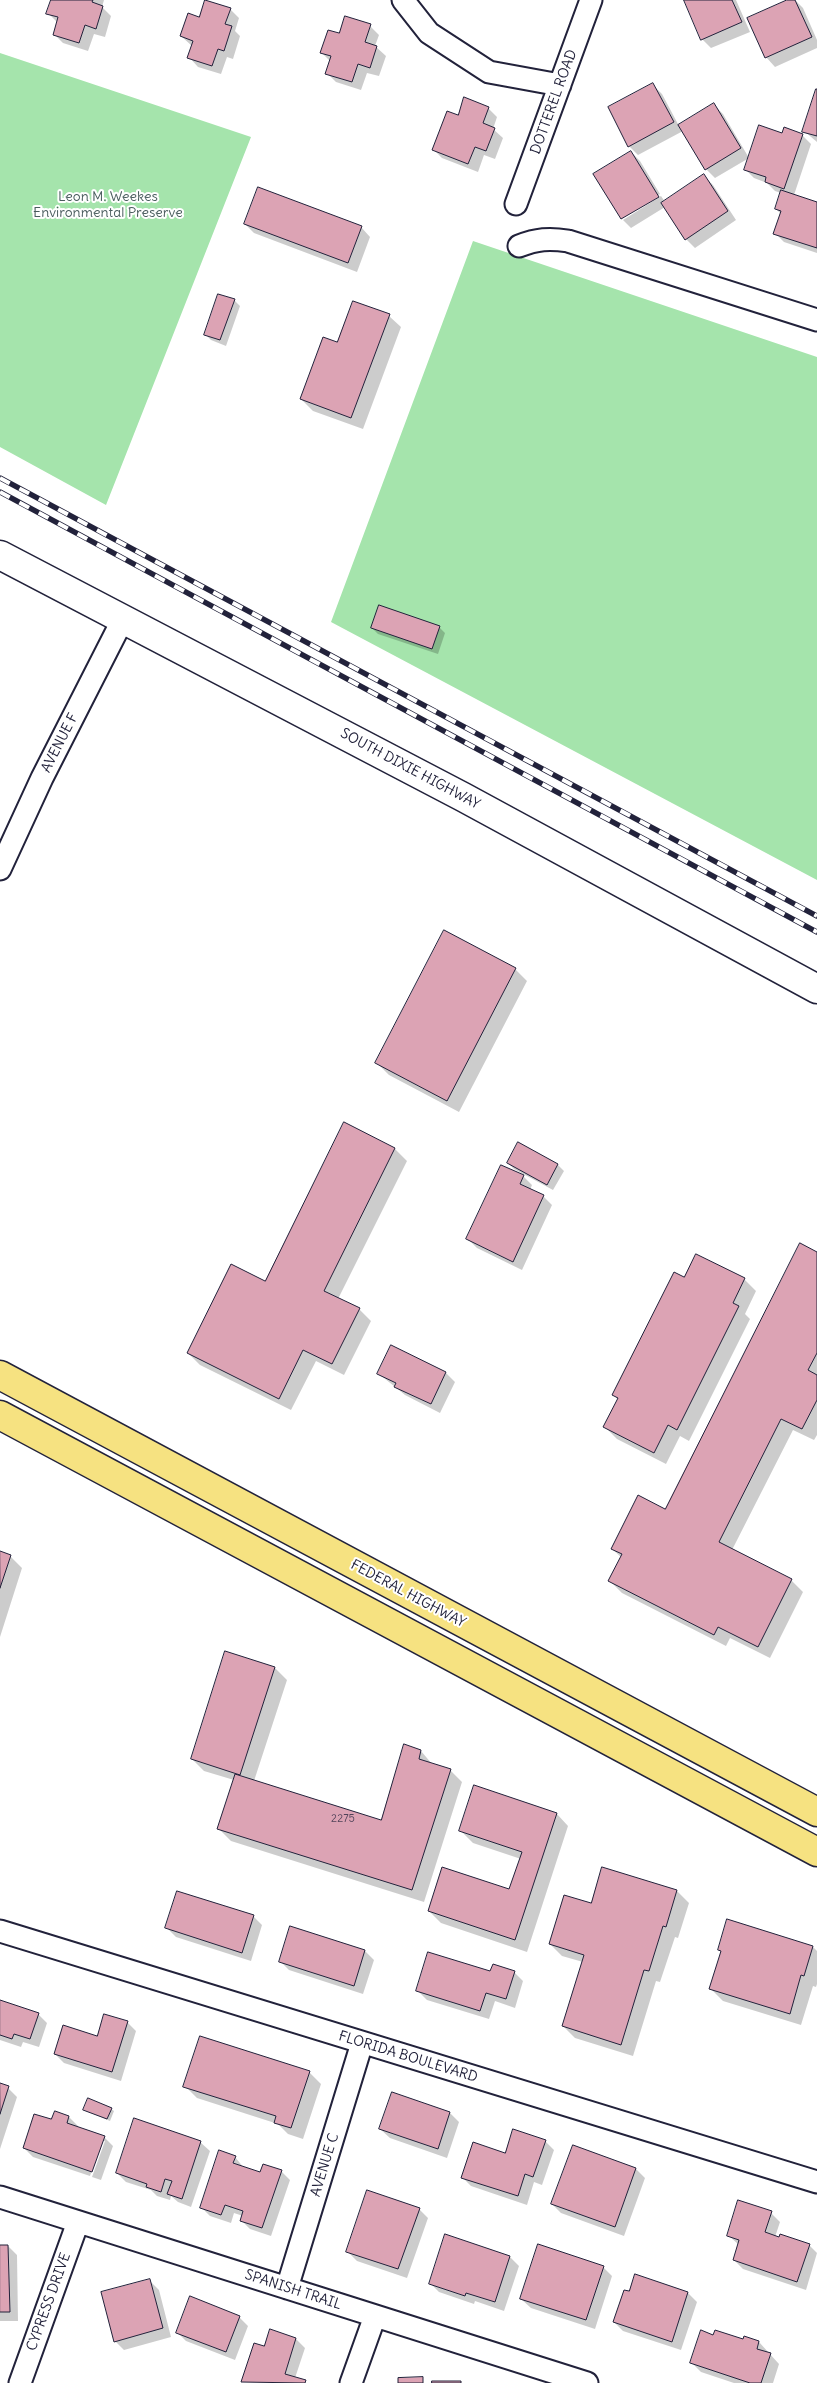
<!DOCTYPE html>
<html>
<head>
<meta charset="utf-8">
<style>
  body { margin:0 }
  canvas { display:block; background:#fff }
</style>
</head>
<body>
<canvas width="817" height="2383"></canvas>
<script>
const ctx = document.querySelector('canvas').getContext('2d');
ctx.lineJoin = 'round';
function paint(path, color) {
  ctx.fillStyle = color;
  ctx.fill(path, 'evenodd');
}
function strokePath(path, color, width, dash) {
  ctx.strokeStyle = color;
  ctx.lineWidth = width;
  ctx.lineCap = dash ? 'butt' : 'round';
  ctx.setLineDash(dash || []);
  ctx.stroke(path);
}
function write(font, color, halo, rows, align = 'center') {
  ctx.font = font + ' Delius,sans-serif';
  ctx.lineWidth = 4;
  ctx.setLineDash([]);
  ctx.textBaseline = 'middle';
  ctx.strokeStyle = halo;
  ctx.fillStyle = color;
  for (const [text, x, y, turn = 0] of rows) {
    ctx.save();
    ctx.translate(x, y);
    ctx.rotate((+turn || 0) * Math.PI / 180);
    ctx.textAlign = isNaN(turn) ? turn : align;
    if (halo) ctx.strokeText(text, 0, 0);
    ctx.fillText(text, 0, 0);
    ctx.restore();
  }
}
paint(new Path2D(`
  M0 53 251 137 106 505 0 447Z
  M473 241 817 357V880L331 622Z`), '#a5e4ac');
paint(new Path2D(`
  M52 0H104L102 7 111 16 105 37 94 34 88 51 63 43 54 34 57 22 48 13Z
  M685 0H736L750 32 711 48 702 39Z
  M790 0H795L803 8 817 40V48L775 67 766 57Z
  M230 9 239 18 235 31 240 36 233 59 227 57 221 74 198 67 189 57 192 46 181 36 200 19Z
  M370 26 379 35 375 46 386 56 379 76 367 73 361 90 336 82 327 73 331 62 322 53 340 35Z
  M653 85 662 94 679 126 714 105 723 114 749 158 715 178 706 169 683 131 638 155 629 146Z
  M817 90V142L804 131Z
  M488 108 497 117 493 129 503 138 495 159 484 155 478 172 442 158 433 149 458 117Z
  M783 134 802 135 811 144 794 195 817 203V253L784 242 775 233 781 214 776 209 781 193 775 191 767 183 754 178 745 169Z
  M631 152 640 161 660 194 622 217V219L595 174Z
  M704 176 713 185 736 220 695 248 686 239 665 207 631 228 623 220 661 196 665 202Z
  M245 224 361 227 370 237 357 272 254 233Z
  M234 300 240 306 226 346 211 340 205 334Z
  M389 316 401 327 363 429 313 411 301 399 338 344Z
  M439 627 445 633 438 654 378 634 372 628Z
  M515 969 527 981 459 1112 389 1075 377 1063Z
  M344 1124 395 1149 407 1161 338 1299 359 1309 371 1321 344 1375 316 1361 291 1410 200 1365 188 1353 265 1282Z
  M519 1144 558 1165 564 1171 553 1190 514 1169 508 1163Z
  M523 1176 532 1185 530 1190 543 1196 552 1205 522 1270 477 1248 468 1239Z
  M817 1253V1435L814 1440 793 1430 732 1550 791 1580 803 1592 770 1658 730 1638 726 1646 622 1593 610 1581 622 1558 612 1549 666 1511Z
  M697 1255 744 1279 756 1291 745 1314 750 1319 689 1441 680 1436 666 1464 617 1439 605 1427 618 1400 614 1395 685 1279Z
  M446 1373 455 1382 440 1413 405 1395 379 1374Z
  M0 1552 10 1556 22 1568 0 1637Z
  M275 1668 287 1680 254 1781 381 1822 405 1746 421 1751 432 1764 450 1770 462 1782 424 1902 231 1841 219 1829 234 1780 204 1771 192 1759Z
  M557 1814 568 1826 527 1952 441 1923 429 1911 510 1891 521 1859 473 1843 461 1831Z
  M603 1868 677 1891 689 1903 678 1938 675 1937 660 1982 656 1981 633 2056 575 2038 563 2026 583 1962 562 1956 550 1944 592 1905Z
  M253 1916 262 1925 251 1961 176 1937 167 1928Z
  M813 1947 817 1951V1984L816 1987 813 1986 801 2025 723 2001 711 1989 722 1952 719 1950Z
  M365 1951 374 1960 363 1994 289 1970 280 1961Z
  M514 1972 523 1981 515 2008 495 2001 489 2019 427 2000 418 1991 491 1973Z
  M0 2001 38 2014 47 2023 39 2047 23 2042 21 2047 0 2040Z
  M127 2022 136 2031 121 2081 64 2063 55 2054 98 2037Z
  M309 2072 321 2084 303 2139 288 2134 278 2124 197 2098 185 2086Z
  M0 2085 8 2088 17 2097 0 2149Z
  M393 2093 450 2113 459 2122 447 2158 390 2138 380 2129Z
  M111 2109 114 2111 110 2121 84 2110Z
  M69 2117 78 2126 77 2128 104 2137 113 2146 101 2180 92 2177 105 2141H102L90 2176 33 2157 24 2148 52 2121Z
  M545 2141 554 2150 542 2185 534 2182 527 2205 471 2186 462 2177 505 2155Z
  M200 2142 210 2151 191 2207 178 2202 171 2196 170 2200 157 2196 151 2190 126 2182 117 2173Z
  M573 2146 636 2169 645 2178 624 2236 561 2213 552 2204Z
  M235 2157 244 2168 261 2174 281 2171 290 2180 271 2236 250 2229 241 2220 243 2216 234 2213 231 2223 210 2216 201 2207Z
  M419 2209 428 2218 407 2278 357 2261 348 2252Z
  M771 2213 780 2222 775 2237 809 2245 817 2253 806 2290 743 2269 734 2260 739 2245 728 2235Z
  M446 2236 510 2257 519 2266 504 2311 475 2301 474 2304 439 2292 430 2283Z
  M0 2246H8L17 2255 18 2321H0Z
  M603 2267 612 2276 595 2329 531 2308 521 2299Z
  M635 2276 688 2293 697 2302 681 2350 623 2331 614 2322 630 2293Z
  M150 2281 159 2290 171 2337 124 2350 115 2341Z
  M239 2317 248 2326 235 2360 186 2341 177 2332Z
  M270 2331 296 2339 305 2348 295 2378 306 2383 242 2382 254 2344 265 2347Z
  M714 2336 744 2341 745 2338 759 2342 779 2364 773 2383H734L701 2372 692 2363Z`), '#0003');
const building = new Path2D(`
  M51 0H93L92 2 103 6 96 29 85 25 79 43 53 35 58 17 46 14Z
  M205 0 231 8 225 24 232 26 224 51 218 49 212 66 187 58 193 41 180 36 188 13 199 17Z
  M684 0H732L742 22 701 40Z
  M787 0H795L812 37 765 58 747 18Z
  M345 16 371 24 365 42 377 46 370 68 358 64 352 82 325 74 331 56 320 53 328 30 339 33Z
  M653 83 674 122 628 147 608 107Z
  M816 89H817V136L802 132Z
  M464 97 489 107 483 123 495 128 486 151 475 147 468 164 432 150 447 111 458 115Z
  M714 103 741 148 705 170 678 125Z
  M759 125 782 133 784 127 803 134 784 189 765 182 766 177 744 170Z
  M631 151 659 197 621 219 593 174Z
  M704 174 728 211 685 240 661 203Z
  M258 187 362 226 348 263 244 224Z
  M781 190 817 202V248L773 234 781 211 775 209Z
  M218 294 235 299 220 340 204 335Z
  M353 301 390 314 351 418 300 399 323 337 337 342Z
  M379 605 440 626 432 649 371 628Z
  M444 930 516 968 447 1101 375 1063Z
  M344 1122 395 1148 324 1291 360 1308 332 1364 303 1350 279 1399 187 1353 231 1264 265 1281Z
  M518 1142 558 1164 547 1185 507 1163Z
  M501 1165 524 1175 520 1184 544 1195 513 1262 466 1239Z
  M800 1243 817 1252V1353L808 1370 817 1375V1400L802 1429 781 1419 719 1542 792 1579 758 1647 718 1627 714 1635 608 1581 622 1554 611 1549 638 1495 665 1509Z
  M696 1254 745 1278 733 1303 739 1306 677 1430 668 1425 654 1453 603 1427 618 1398 612 1395 674 1272 684 1277Z
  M391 1345 446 1372 431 1404 394 1387 396 1383 377 1374Z
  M0 1551 11 1555 0 1588Z
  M225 1651 275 1667 240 1775 191 1759Z
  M404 1744 421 1750 419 1759 451 1769 412 1890 217 1829 235 1774 381 1820Z
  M474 1785 557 1813 515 1940 428 1911 442 1867 509 1889 522 1852 459 1831Z
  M602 1867 677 1890 666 1927 663 1926 649 1971 644 1970 621 2045 562 2026 584 1955 549 1944 564 1895 591 1903Z
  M177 1891 254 1915 242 1953 165 1928Z
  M727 1919 813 1946 804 1976 801 1975 790 2014 709 1989 721 1951 718 1950Z
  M290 1926 365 1950 354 1986 279 1962Z
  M428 1952 490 1971 493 1964 515 1971 506 1999 486 1993 480 2011 416 1991Z
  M0 2000 39 2013 30 2039 14 2034 12 2039 0 2035Z
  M104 2014 128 2021 112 2072 54 2054 63 2025 97 2036Z
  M200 2036 310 2071 291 2128 274 2123 276 2116 183 2087Z
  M0 2083 9 2086 0 2114Z
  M392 2092 450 2112 438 2149 379 2129Z
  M88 2098 112 2108 107 2119 83 2110Z
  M55 2111 69 2116 67 2123 105 2136 92 2172 23 2148 34 2114 51 2119Z
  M134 2118 201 2141 182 2199 167 2194 172 2181 165 2179 161 2192 146 2187 147 2184 116 2173Z
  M513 2129 546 2140 533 2177 525 2174 518 2196 461 2178 473 2142 505 2153Z
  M573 2145 636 2168 615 2227 551 2204Z
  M219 2150 236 2156 233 2163 260 2172 263 2164 282 2170 262 2228 240 2221 243 2211 225 2205 221 2215 200 2208Z
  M367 2190 420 2208 398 2269 346 2252Z
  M738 2200 772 2211 765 2232 779 2237 780 2234 810 2244 797 2282 733 2260 739 2240 727 2236Z
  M445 2234 510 2256 495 2302 466 2293 465 2296 429 2284Z
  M538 2244 604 2266 586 2320 520 2299Z
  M0 2245H8L10 2312H0Z
  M635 2274 688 2292 672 2342 613 2322 624 2290 629 2291Z
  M150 2279 163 2328 114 2342 101 2292Z
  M190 2296 240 2316 226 2352 176 2333Z
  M270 2329 296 2338 285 2374 306 2380 305 2383 241 2382 254 2343 264 2346Z
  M701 2330 713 2335 715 2330 743 2339 744 2336 759 2341 757 2349 771 2353 761 2383H750L690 2363Z
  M423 2377V2383H398V2378Z
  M432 2381H461V2383H432Z`);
paint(building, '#dca3b4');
strokePath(building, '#22223b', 1);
const minor = new Path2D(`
  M403 0 429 33 489 72 560 85
  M516 204 591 0
  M519 246C537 239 549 238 568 241L817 320
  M0 869 42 778 123 619
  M0 1931 817 2182
  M0 2197 587 2383
  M287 2288 362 2043
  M20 2383 78 2222
  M351 2383 375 2316`);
const tertiary = new Path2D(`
  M0 555 463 797 817 989`);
const primary = new Path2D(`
  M0 1375 817 1812
  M0 1415 817 1852`);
strokePath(minor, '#22223b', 25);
strokePath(tertiary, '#22223b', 31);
strokePath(primary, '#22223b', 31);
strokePath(minor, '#fff', 21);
strokePath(tertiary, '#fff', 28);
strokePath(primary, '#f6e281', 28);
const rail = new Path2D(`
  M0 478 817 916
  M0 492 817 932`);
strokePath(rail, '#22223b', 5.5);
strokePath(rail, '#fff', 4, [11]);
write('11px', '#504259', null, [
  ["2275",343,1819]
]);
write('14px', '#22223b', '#fff', [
  ["DOTTEREL ROAD",554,102,-70],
  ["AVENUE F",60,743,-63],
  ["SOUTH DIXIE HIGHWAY",410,769,28],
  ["FEDERAL HIGHWAY",408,1594,28],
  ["FLORIDA BOULEVARD",408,2057,17],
  ["AVENUE C",325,2165,-73],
  ["SPANISH TRAIL",293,2290,18],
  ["CYPRESS DRIVE",49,2302,-70]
]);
write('14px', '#495c5d', '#fff', [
  ["Leon M. Weekes",108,197],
  ["Environmental Preserve",108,213]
]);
</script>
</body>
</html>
